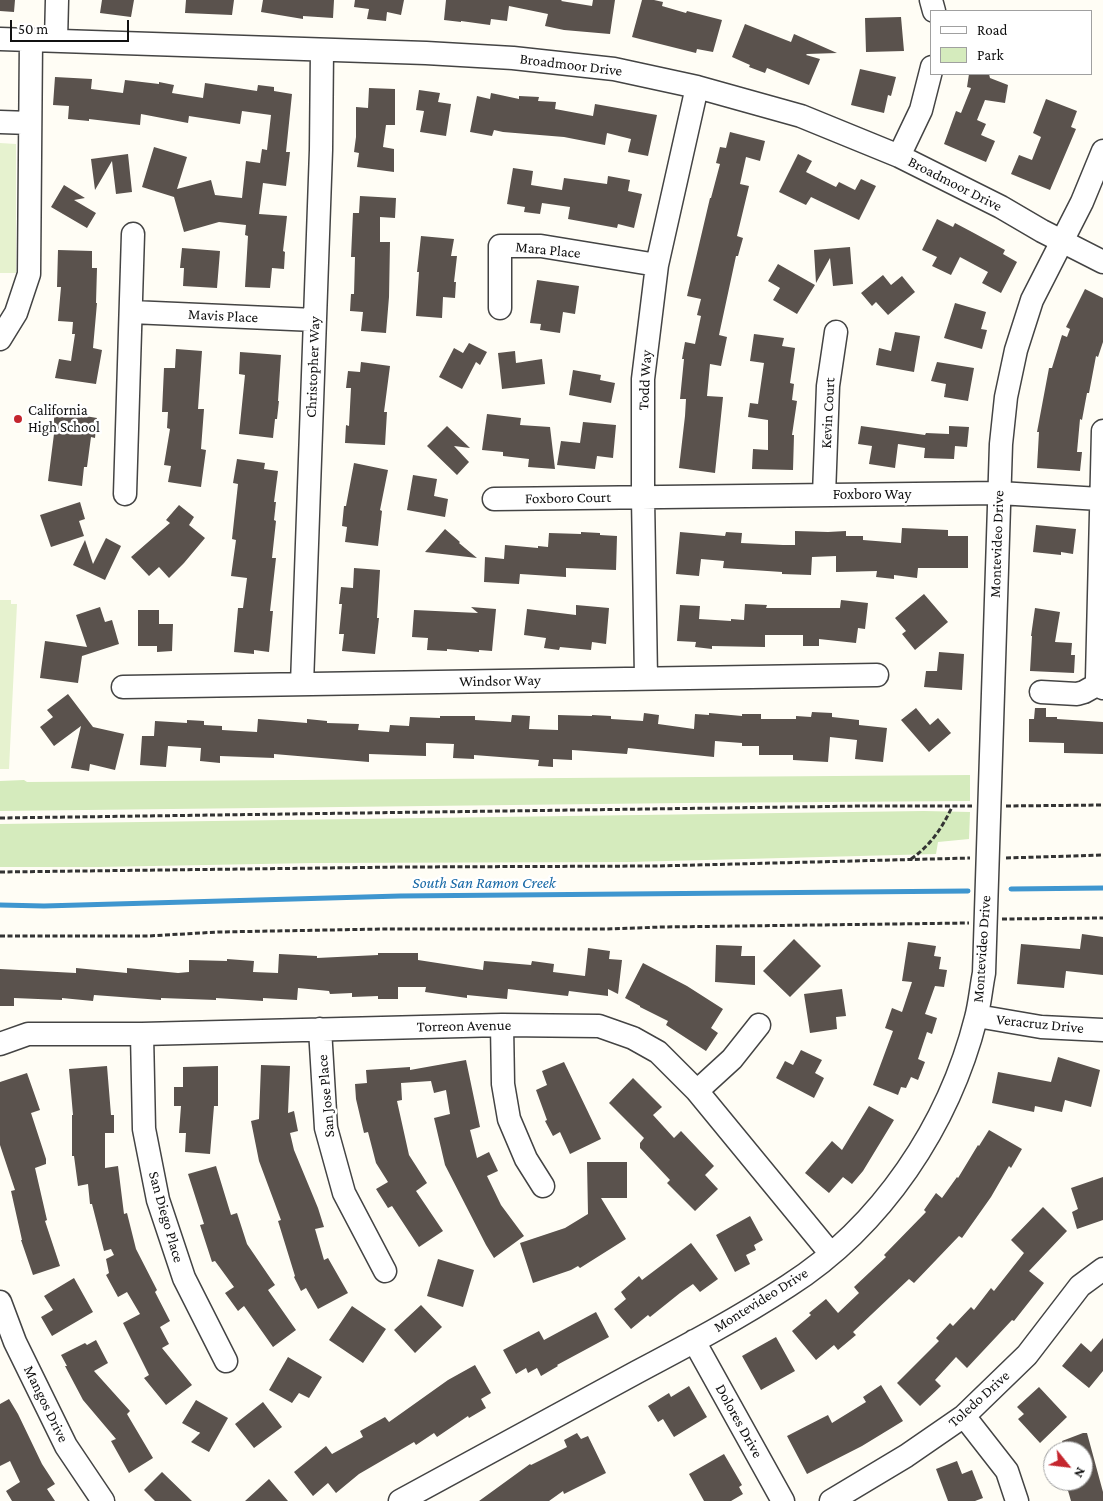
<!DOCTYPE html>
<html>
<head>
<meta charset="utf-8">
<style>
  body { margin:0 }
  #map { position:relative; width:1103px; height:1501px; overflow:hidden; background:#fffdf5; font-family:"Crimson Pro",serif }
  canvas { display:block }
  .legend { position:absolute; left:930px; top:10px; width:162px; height:65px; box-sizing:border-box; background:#fff; border:1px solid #a0a0a0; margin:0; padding:6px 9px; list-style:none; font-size:15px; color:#111 }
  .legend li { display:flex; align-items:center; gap:10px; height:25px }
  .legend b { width:25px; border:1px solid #a0a0a0 }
  .north { position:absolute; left:1043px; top:1441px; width:50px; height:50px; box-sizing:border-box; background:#fff; border:1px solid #a0a0a0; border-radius:50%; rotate:119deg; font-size:14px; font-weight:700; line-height:20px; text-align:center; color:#111 }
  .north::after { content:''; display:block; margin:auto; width:18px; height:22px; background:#c4262e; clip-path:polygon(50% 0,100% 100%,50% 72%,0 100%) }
  .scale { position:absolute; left:10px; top:20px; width:119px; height:22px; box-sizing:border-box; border:2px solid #111; border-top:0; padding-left:6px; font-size:15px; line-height:18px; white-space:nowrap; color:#111; -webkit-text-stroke:4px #fff; paint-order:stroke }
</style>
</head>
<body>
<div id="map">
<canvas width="1103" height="1501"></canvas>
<ul class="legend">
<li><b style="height:6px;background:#fff"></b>Road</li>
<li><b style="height:14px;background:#d5ebbd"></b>Park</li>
</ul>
<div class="north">N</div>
<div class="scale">50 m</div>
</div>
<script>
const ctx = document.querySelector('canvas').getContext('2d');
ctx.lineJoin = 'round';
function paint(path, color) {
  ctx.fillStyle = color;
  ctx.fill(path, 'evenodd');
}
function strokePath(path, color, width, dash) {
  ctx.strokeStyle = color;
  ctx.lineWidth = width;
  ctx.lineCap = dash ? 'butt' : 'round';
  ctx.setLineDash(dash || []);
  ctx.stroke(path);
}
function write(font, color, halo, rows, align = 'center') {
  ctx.font = font + ' "Crimson Pro",serif';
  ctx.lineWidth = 5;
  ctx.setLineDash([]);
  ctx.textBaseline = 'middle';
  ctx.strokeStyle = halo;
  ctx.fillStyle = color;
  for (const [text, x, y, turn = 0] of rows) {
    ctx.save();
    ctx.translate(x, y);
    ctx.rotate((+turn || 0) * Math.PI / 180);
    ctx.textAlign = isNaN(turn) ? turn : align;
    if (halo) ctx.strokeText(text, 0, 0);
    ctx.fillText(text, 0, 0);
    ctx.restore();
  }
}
paint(new Path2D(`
  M970 775V801L684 803 0 811V781L24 780 27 782Z
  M924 811 970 812 969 839 938 842 936 854 629 862 314 863 98 867H0V824Z`), '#d5ebbd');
paint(new Path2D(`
  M0 143 16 144V273H0Z
  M0 600H11V604H17L9 769H0Z`), '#e6f2cf');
strokePath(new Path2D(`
  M1011 889 1103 888
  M0 905 44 906 400 896 968 891`), '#3f96cf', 5);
paint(new Path2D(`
  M0 0H15L14 12 0 11Z
  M102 0H134L131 17 100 13Z
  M186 0H234L232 15 185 13Z
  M263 0H334L333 18 303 16V19L261 12Z
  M355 0H404L401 15 387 12 386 21 367 19 369 9 354 7Z
  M446 0H562L561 1 592 6 593 0H615L610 34 564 30 545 26 548 14 509 6 507 21 491 19 490 25 461 21V22L444 20Z
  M642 0H654L663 2 662 6 686 13 687 11 722 20 713 52 697 49 696 53 632 37Z
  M901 17 904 51 866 52 865 18Z
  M745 24 791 42 794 34 837 53 807 54 806 55 820 59 809 85 767 68 765 73 749 67 750 65 732 57Z
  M860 69 896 77 891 96 888 95 884 113 851 105Z
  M969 74H989L990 78 1008 85 1005 103 985 100 977 120 986 124 981 135 995 141 986 162 944 144 956 111 961 113 971 88 967 87Z
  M55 77 92 79 91 89 123 93 125 80 159 84V82L174 85 172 93 203 98 205 83 257 91 258 85 274 87V91L292 94 286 152H290L286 186 263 183 259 214 287 216 283 251 285 252 284 269 272 268 270 288 245 287 248 236 245 235 246 225 219 222 184 232 174 197 142 187 154 147 187 157 177 189 211 180 215 195 242 198 246 161 260 163 262 149 267 150 271 115 242 111 240 124 189 116 188 123 141 114 140 125 89 119V121L68 119 69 106 53 105Z
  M369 88 395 89V125H386L383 147 394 149V172L357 167 359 153 354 152 356 137V107L368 108Z
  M419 90 440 93 438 102 451 104 446 136 420 132 424 111 416 110Z
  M491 93 519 99V96L539 97 538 101 556 102 555 109 593 116 595 104 657 115 648 156 628 152 631 139 607 133 605 145 564 137 503 132 494 130 492 136 470 132 477 96 490 99Z
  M1046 99 1077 111 1071 127 1076 129 1050 190 1011 174 1019 155 1032 160 1041 137 1033 133Z
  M730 132 765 141 760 161 746 157 740 184 749 186 737 236 743 238 738 256H736L719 335 727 337 721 366 710 364 707 396 723 397 715 473 679 468 685 416 686 399H680L684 359H682L685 342 695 344 701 316 697 315 701 299 687 296 710 198H711L720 164 716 163 720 147 726 148Z
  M128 154 132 192 116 194 112 161 95 190 91 159Z
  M798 154 812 161 806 172 836 187 839 182 855 190 861 179 876 186 859 220 811 197 806 205 779 192Z
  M513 168 533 171 531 185 562 190 564 178 607 184 608 176 630 180 628 191 642 194 634 228 618 224 617 228 568 219 570 207 542 203 540 214 524 212 525 207 507 204Z
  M64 185 85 198 74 200 96 213 87 228 51 207Z
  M360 196 396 198 395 218 380 217V242H390L389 297 386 333 361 331 363 312 350 311 351 294H354L355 257H351L353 213H359Z
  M937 219 953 227 955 223 972 232 1005 250 1003 254 1017 262 1001 293 982 283 988 272 960 257 951 275 932 266 937 257 922 250Z
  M421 236 454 239 451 256H457L454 282H456L455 298 443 297 442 318 416 316 419 272H417Z
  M850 247 853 284 833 286 830 258 816 283 814 250Z
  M182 248 220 251 217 288 183 286 184 268H180Z
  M58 250 92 251V268H97L96 303H97L93 348 102 350 96 384 55 378 59 359 71 361 75 334H72L73 322 58 321 61 287H57Z
  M778 264 815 285 797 314 773 300 780 288 768 281Z
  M883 275 891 285 902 276 915 292 888 315 876 302 872 306 861 293Z
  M537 280 579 286 575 314 563 312 560 333 540 330 541 324 530 323Z
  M1085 289 1103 298V342L1098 357 1096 356 1089 393H1087L1082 420 1080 419 1077 452H1082L1080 471 1037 468 1039 432H1037L1049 368H1052L1062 335 1067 337 1070 329 1066 327Z
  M955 303 986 312 981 329 987 330 982 349 944 338Z
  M895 332 920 336 914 372 876 365 879 348 891 351Z
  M754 334 784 338 782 346 795 348 790 383 794 384 792 400 797 401 792 435H794L793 470 752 469 753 449 768 450V420L748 417 750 403 758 404 764 363 750 361Z
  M469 343 487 352 480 365 476 362 462 389 439 377 454 348 463 353Z
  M176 349 202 351 198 409H204L201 449 206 450 201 487 168 482 171 466 164 465 170 429 167 428 168 412H162L164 368H175Z
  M515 351 516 363 542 359 545 384 502 389 498 353Z
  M240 352 281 355 278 401H279L277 419H275L273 438 239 434 245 375 239 374Z
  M361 362 390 366 384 412H387L385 445 345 443 346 425 349 426 351 388H346L348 371 360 372Z
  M937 362 974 368 968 401 944 397 946 384 931 381Z
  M573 370 601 375 600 380 615 383 611 403 569 395Z
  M55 406 85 408V416L97 418 95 438 91 437 87 467H84L82 486 48 481 54 434H53Z
  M487 414 521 418 520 425 550 427 555 469 528 467 529 459 503 456V452L482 450Z
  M583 422 616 425 613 458 597 456 595 469 557 465 561 441 580 443Z
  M447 426 470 448 454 446 469 462 457 475 427 446Z
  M861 426 925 435 926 433 949 434V426L969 427 967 447 955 446 954 459 924 458 925 448 898 444 895 468 869 464 872 446 858 444Z
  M237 459 265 463 264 469 278 471 274 502H276L274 520 276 521 272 558H276L270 611H273L269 652 254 650V654L234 652 238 608H243L247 578 231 576 236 540 232 539 238 484 233 483Z
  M354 463 388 470 380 510 382 511 378 546 345 542 347 527 342 526 344 506H346Z
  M413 475 437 479 434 496 448 499 445 517 407 510Z
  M80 502 85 519 79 521 84 536 51 547 40 515Z
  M179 505 194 517 189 525 205 538 184 563 169 578 159 567 149 576 131 557 170 523 166 520Z
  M1036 525 1076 529 1073 554 1061 552V555L1033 552Z
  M902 528 948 530V536H968V568H918L917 578 894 575V579L876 577 877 571 836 572V556L812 557 811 575 782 574V572L723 568 724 561 701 559 699 576 676 574 680 532 725 536 726 532 742 533 741 543 783 545H795V531L828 532 846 531V536H863V540L901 543Z
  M445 529 460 542 459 543 477 558 425 552Z
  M581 532 600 533V535L617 536 616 570 566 568V577L520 574 519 584 484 582 485 557 504 559 505 545 538 548V546L548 547 549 533 581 534Z
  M106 538 121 546 105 580 73 565 85 540 93 564Z
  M354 568 380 570 377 618H379L375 654 342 651 344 634H339L342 604H339L341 587 353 588Z
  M924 594 948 622 915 650 902 634 906 631 895 618Z
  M841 600 868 603 865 629 858 628 856 643 819 639V646H803V635H765V647L712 646V649L695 647 696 642 677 641 680 605 700 606 699 619 731 621V619L744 620 745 604 767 605 766 608H840Z
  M576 605 609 608 606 644 592 642 591 650 560 647 559 650 544 648 546 638 524 635 527 609 576 615Z
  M100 607 105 622 112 620 119 644 82 656 78 683 40 678 45 641 87 647 76 615Z
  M471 607 496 609 492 651 479 650V652L447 649V651L427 650 428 638 412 637 414 610 478 613Z
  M1035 608 1060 612 1055 642 1072 643 1071 655H1075L1074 673 1030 671 1032 636H1031Z
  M138 610H159V624H173L172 651 157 652V646H138Z
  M939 652 964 654 962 690 924 687 926 671H937Z
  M68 694 93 727 124 734 115 770 90 764 89 771 71 768 81 726 54 746 40 727 53 717 47 710Z
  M916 708 930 725 938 718 951 733 929 752 901 720Z
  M1035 708H1046V717H1057V719L1103 722V754L1064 753V743L1029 742V719H1034Z
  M812 712 832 713V717L859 720V725L887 728 883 762 855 759 857 740 830 737 828 762 793 760V755H759V746H742V743L715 741 714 757 628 748 627 754 572 750V760L553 759V767L538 766 539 760 474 755V759L453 758 454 744 426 743V756L369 754V762L274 754V758L220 756V763L200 761 201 748 168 746 166 767 140 765 142 736H154L155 721 187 723V720L204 721V725L222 726V730L257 732 258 719 307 723V719L327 721V723L359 724 358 730 389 732 390 725 409 726 410 717 440 718V716H475V720L511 722 512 715 530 716 529 729 558 730V715L592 716V715L611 716V719L643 721 644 713 659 715 658 724 694 729 695 714 709 715V713L742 716V714H761V719H796V716L811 717Z
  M1082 934 1103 937V975L1066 971 1064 988 1017 984 1021 944 1080 949Z
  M794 939 821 966 790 997 763 971Z
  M908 942 936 946 934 956 941 957 939 969 947 970 944 987 935 986 925 1014 937 1018 932 1034 927 1032 918 1059 925 1062 918 1080 911 1077 906 1088 901 1087 898 1095 873 1085 893 1031 885 1028 892 1008 902 1012 912 982 902 981Z
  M716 945 742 946 741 956H755V985L715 982Z
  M588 948 610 951 609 959 622 960 618 994 608 989V996L569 991 568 996 508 989 507 999 467 995V998L425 992 426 987H398V999H378V996L352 997V993L330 994 329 991 298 988 297 1000 263 998V1001L216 998V1000L161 998V1000L94 995 93 1001 62 998V1000L14 998V1006H0V969L76 973V968L127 973V968L178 973 189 972V960L227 961V959L254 961 253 972 278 973 279 954 317 956V958L378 955V953H418V960L483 970 484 961 531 965 532 961 554 964 553 972 585 976Z
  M643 963 687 986 723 1009 711 1028 718 1033 706 1051 666 1025 668 1021 640 1007V1006L625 998Z
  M842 989 846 1016 836 1017 837 1029 810 1033 804 994Z
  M801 1050 822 1060 815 1073 824 1078 814 1098 776 1078 785 1061 793 1065Z
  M1058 1057 1100 1070 1091 1107 1065 1100 1062 1112 1035 1106 1034 1112 992 1103 998 1072 1051 1082Z
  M466 1060 480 1127 470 1130 477 1158 489 1152 498 1171 487 1176 501 1205 524 1236 494 1258 486 1245 445 1165 434 1118 450 1114 446 1090 434 1093 431 1081 401 1083 402 1100 397 1101 409 1155 427 1183 416 1191 443 1231 419 1247 392 1206 388 1208 376 1189 388 1182 376 1163 368 1132 364 1133 356 1099 355 1084 367 1083 366 1070 410 1067V1070Z
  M564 1062 601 1139 570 1154 560 1132 553 1136 545 1121 547 1120 536 1090 547 1085 542 1071Z
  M261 1065 290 1066 288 1113 294 1111 298 1131 290 1133 294 1150 318 1208 324 1227 315 1229 324 1260 328 1258 348 1293 318 1309 306 1288 301 1291 294 1277 295 1276 278 1221 281 1220 259 1161 251 1121 259 1119Z
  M107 1066 111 1115H114V1133H105V1168L118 1166 124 1214 127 1213 136 1249 157 1290 155 1292 170 1321 160 1327 169 1344 162 1348 192 1385 166 1405 144 1378 149 1375 123 1323 140 1314 127 1292 118 1297 106 1275 109 1273 106 1259 114 1255 111 1249 104 1251 92 1204H90L88 1184 78 1186 74 1156H72V1115H73L69 1069Z
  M218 1066V1106H214L210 1154 185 1152 186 1133H179L181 1106H174V1087H183V1067Z
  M27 1073 40 1110 31 1113 46 1159V1164L35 1168 47 1220 45 1221 60 1266 33 1275 21 1240H22L11 1191 15 1190 0 1145V1082Z
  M633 1078 662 1107 653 1115 674 1138 681 1131 714 1166 705 1175 718 1189 695 1211 667 1183 670 1180 640 1148V1143L644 1138 609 1103Z
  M869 1106 894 1120 863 1171 852 1184 843 1177 829 1193 805 1173 832 1141 842 1150Z
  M989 1130 1022 1149 1011 1168 1009 1166 991 1197 962 1238 959 1236 914 1283 909 1279 853 1332 856 1335 838 1350 834 1345 816 1360 792 1331 811 1315 809 1313 826 1299 838 1313 859 1293 854 1287 886 1257 884 1255 926 1212 924 1210 936 1193 942 1198 957 1177 958 1178 978 1145 979 1146Z
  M587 1162H627V1198H601L626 1239 580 1268 578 1266 571 1270 533 1283 520 1243 565 1228 588 1214Z
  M216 1166 231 1215 237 1213 247 1244 275 1285 268 1290 296 1330 273 1347 244 1306 238 1311 225 1293 234 1287 215 1261 212 1262 200 1225 204 1224 188 1174Z
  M1103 1177V1220L1077 1229 1072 1212 1078 1209 1071 1188Z
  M1043 1207 1067 1231 1029 1271 1044 1283 1014 1321 1012 1320 967 1368 956 1357 935 1380 941 1386 920 1406 897 1383 939 1341 936 1338 950 1323 953 1326 971 1307 974 1310 991 1288 994 1291 1024 1253 1011 1240Z
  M750 1216 763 1240 754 1245 756 1250 746 1255 750 1264 735 1272 716 1235Z
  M691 1243 718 1279 700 1292 693 1284 680 1293 650 1317 648 1315 631 1329 614 1309 626 1299 621 1292 639 1276 642 1280Z
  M438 1259 474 1270 463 1307 427 1296Z
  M74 1278 93 1312 52 1336 41 1317 53 1310 44 1296Z
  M421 1305 442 1327 415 1353 394 1330Z
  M352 1306 386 1329 363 1363 329 1340Z
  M596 1312 609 1337 557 1365 558 1366 541 1376 537 1368 528 1373 526 1368 516 1374 503 1350 539 1331 544 1340Z
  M776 1337 795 1371 761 1390 742 1356Z
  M1103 1338V1371L1089 1388 1062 1366 1081 1343 1091 1352Z
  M96 1340 108 1363 94 1371 130 1411 127 1414 153 1458 129 1473 111 1441 116 1439 83 1400 65 1366H67L61 1355 85 1343 87 1345Z
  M288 1357 322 1377 309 1398 299 1393 292 1403 269 1390Z
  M475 1365 491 1393 481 1399 486 1408 469 1418 468 1416 437 1437 434 1433 416 1445 414 1442 359 1474 336 1493 328 1483 313 1496 294 1472 326 1446 332 1454 363 1437 360 1431 385 1417 389 1422 448 1380Z
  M881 1385 903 1421 862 1446 807 1474 787 1436 828 1415 832 1423 866 1402 863 1397Z
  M689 1386 707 1417 674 1437 663 1419 658 1422 648 1406 669 1393 671 1397Z
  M1039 1387 1067 1417 1040 1443 1018 1419 1024 1414 1017 1407Z
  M9 1399 18 1414 42 1464 55 1484 47 1489 55 1501H12L6 1491 20 1482 10 1461 0 1466V1404Z
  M196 1400 228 1418 209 1452 191 1442 200 1433 199 1432H198L182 1423Z
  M263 1402 282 1427 254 1448 235 1424Z
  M577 1433 581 1439 588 1436 606 1473 564 1494 563 1491 549 1501H479L530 1464 531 1465 567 1447 564 1440Z
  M1083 1433H1087L1103 1492V1501H1071L1069 1494 1065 1481H1083V1451H1065L1062 1441Z
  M724 1454 742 1485 739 1487 743 1494 731 1501H704L689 1474Z
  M957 1461 962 1474 972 1470 983 1498 975 1501H948L936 1469Z
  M162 1472 192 1501H155L144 1490Z
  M269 1479 288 1501H245Z`), '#5a524d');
const minor = new Path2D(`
  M931 0 934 11
  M0 39 426 53 513 58 614 69 697 87 801 116 899 156 1001 207 1042 231 1103 262
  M56 41 57 0
  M0 122 30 123
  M899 156 921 110 932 67
  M500 308V246H541L657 265
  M131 312 315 320
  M0 339 16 313 29 274 31 40
  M1103 431 1097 678 1103 688
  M125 494 133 234
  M824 495 828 386 836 332
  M494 499 999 493 1100 499
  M646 678 643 497V379L657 265 697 87
  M302 684 321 150 322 50
  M123 687 877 675
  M1041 692 1077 694 1084 692 1100 683
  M977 1016 1041 1027 1103 1030
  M502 1025 503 1084 509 1119 526 1159 543 1186
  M320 1029 326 1128 344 1193 385 1271
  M142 1034 144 1129 158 1200 184 1278 226 1361
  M0 1044 28 1034H142L502 1025 599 1026 633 1038 658 1052 697 1091 831 1254
  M697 1091 732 1059 759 1025
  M0 1302 15 1342 66 1446 103 1501
  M694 1341 783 1501
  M964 1416 1007 1471 1017 1501
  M400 1501C479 1458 558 1415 637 1372 688 1345 739 1318 788 1286 882 1226 949 1125 976 1018 980 1003 981 988 984 973L1001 444 1006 397 1016 350 1032 300 1082 202 1103 151
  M831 1501 906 1456 964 1416 1027 1355 1080 1286 1103 1269`);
strokePath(minor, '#444', 25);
strokePath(new Path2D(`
  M1006 806 1103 805
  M0 818 863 806H972
  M1006 858 1103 855
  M911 859C931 845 942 828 952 807
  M0 872 405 867 657 866 970 858
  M1002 919 1103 918
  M0 936H148L218 932 384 929H607L662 927 969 923`), '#333', 3, [5, 2.5]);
strokePath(minor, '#fff', 22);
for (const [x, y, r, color] of [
  [18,419,5,"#c4262e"]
]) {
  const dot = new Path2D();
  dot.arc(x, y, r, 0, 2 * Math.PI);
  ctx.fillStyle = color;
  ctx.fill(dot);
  strokePath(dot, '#fff', 2);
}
write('15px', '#111', '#fff', [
  ["Broadmoor Drive",571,65,7],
  ["Broadmoor Drive",955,184,27],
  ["Mara Place",548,250,6],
  ["Mavis Place",223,316,3],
  ["Christopher Way",313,367,-88],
  ["Todd Way",645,380,-87],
  ["Kevin Court",828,413,-87],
  ["Foxboro Way",872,494],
  ["Foxboro Court",568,498,-1],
  ["Montevideo Drive",997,544,-88],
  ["Windsor Way",500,681,-1],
  ["Montevideo Drive",982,949,-86],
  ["Veracruz Drive",1040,1024,6],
  ["Torreon Avenue",464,1026,-1],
  ["San Jose Place",326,1096,-95],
  ["San Diego Place",166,1217,74],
  ["Montevideo Drive",761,1300,-32],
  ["Toledo Drive",979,1399,-42],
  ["Mangos Drive",46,1404,64],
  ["Dolores Drive",739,1421,61]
]);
write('15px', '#111', '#fff', [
  ["California",28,410],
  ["High School",28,427]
], 'left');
write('italic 16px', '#1768a6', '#fff', [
  ["South San Ramon Creek",484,883]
]);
</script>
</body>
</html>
